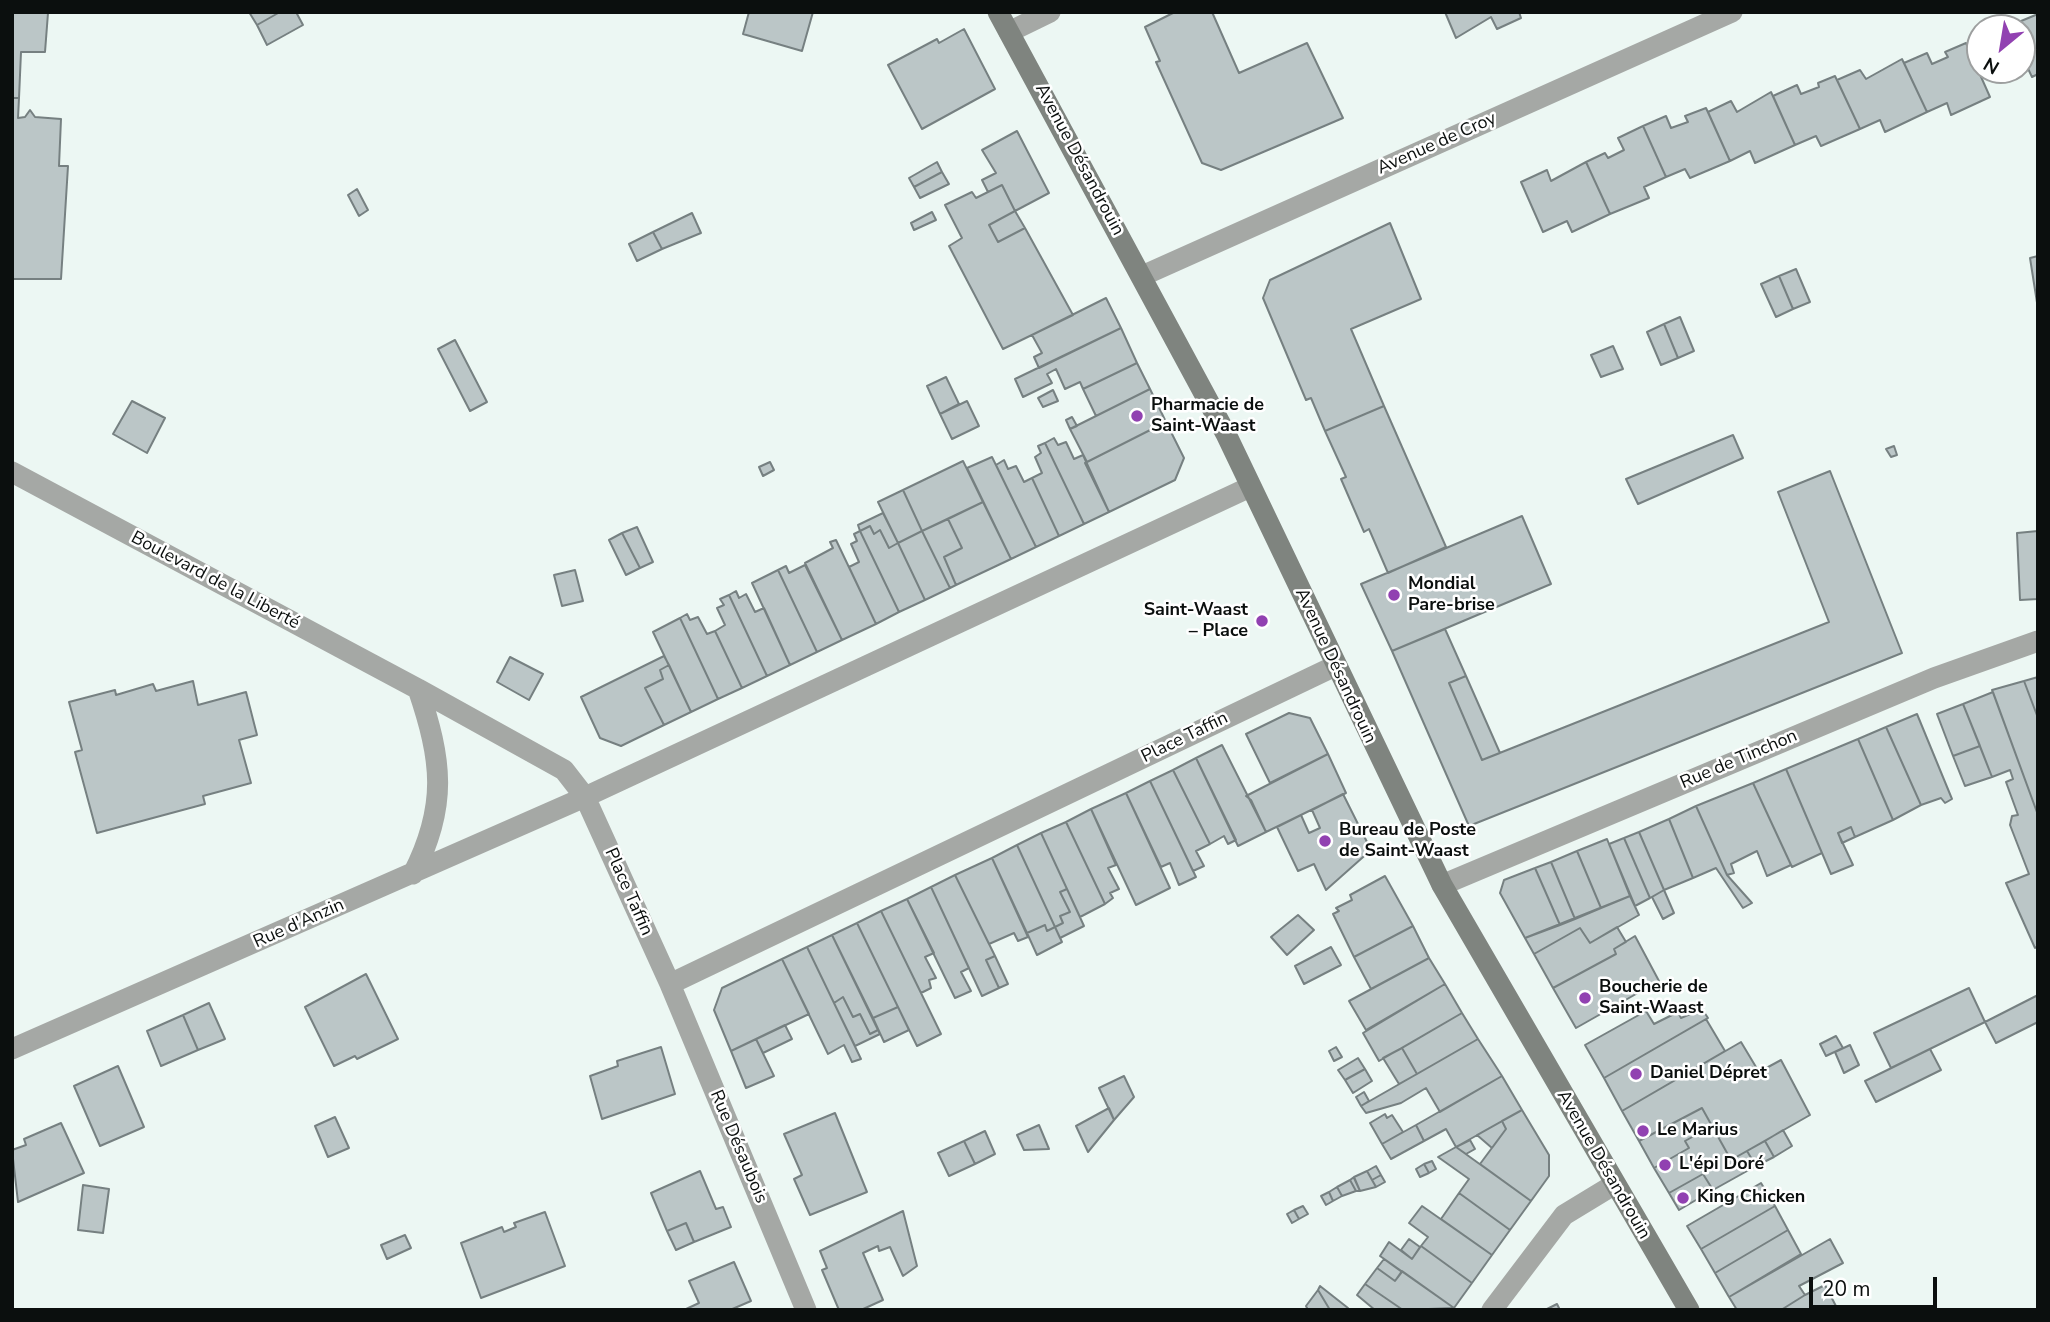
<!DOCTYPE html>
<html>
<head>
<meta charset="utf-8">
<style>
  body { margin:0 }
  #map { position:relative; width:2050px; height:1322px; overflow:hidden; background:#ecf7f3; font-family:"Nunito Sans",sans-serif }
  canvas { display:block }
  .frame { position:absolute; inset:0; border:14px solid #0b0f0e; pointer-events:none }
  .north { position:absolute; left:1966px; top:14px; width:70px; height:70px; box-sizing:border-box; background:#fff; border:2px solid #9d9f9f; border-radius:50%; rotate:210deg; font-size:19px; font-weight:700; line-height:28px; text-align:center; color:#0b0f0e }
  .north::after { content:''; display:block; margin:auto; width:24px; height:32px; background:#9141b1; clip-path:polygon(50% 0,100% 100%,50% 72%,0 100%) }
  .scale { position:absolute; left:1809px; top:1277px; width:128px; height:32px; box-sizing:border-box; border:4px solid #0b0f0e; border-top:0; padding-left:9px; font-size:21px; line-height:24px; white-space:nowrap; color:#0b0f0e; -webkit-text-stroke:5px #fff; paint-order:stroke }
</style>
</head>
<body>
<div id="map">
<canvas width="2050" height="1322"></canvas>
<div class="frame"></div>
<div class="north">N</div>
<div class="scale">20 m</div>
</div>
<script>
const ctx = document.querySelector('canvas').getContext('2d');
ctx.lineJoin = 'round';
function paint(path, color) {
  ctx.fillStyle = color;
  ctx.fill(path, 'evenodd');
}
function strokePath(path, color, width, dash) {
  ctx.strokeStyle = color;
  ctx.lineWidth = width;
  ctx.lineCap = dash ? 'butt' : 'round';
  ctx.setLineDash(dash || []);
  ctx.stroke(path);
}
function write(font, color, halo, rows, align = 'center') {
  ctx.font = font + ' "Nunito Sans",sans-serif';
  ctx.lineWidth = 5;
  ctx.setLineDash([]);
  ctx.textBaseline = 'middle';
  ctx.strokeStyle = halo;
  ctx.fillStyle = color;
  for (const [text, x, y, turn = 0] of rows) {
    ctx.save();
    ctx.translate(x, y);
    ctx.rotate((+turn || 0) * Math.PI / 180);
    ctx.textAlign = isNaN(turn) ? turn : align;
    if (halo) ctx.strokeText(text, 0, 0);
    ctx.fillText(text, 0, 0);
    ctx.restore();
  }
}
const building = new Path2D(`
  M12 12H55L48 13 45 52H21L19 98H12Z
  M249 12H280L257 25Z
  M280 12H296L303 25 267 45 257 25Z
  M749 12H813L802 51 743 34Z
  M1175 12H1212L1239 73 1307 43 1343 118 1221 170 1202 163 1156 62 1160 61 1145 27Z
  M1445 12H1519L1521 18 1497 29 1491 17 1456 38Z
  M2038 14V74L2032 77 2022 56V28L2009 26Z
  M964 29 995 89 922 129 888 65 937 39 939 43Z
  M1966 43 1990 97 1951 115 1947 103 1927 112 1904 63 1927 53 1932 64 1948 57 1945 52Z
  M1902 59 1927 112 1885 132 1880 120 1860 129 1837 80 1860 70 1866 79Z
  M1835 76 1860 129 1821 146 1816 136 1795 145 1773 96 1797 85 1801 94 1819 87 1818 83Z
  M1771 92 1795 145 1755 163 1750 151 1730 161 1708 112 1731 101 1737 112Z
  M12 98H19L18 118 25 117 30 110 35 117 61 119 59 166H68L61 279H12Z
  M1706 108 1730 161 1690 178 1685 169 1666 177 1643 126 1666 116 1671 128 1688 122 1685 116Z
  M1643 126 1666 177 1644 187 1649 198 1610 214 1586 162 1605 153 1608 158 1624 150 1618 138Z
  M1017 131 1049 193 1015 211 1002 185 988 192 982 180 996 173 982 150Z
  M937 162 942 172 914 187 909 178Z
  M1586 162 1610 214 1572 232 1567 221 1543 232 1521 182 1547 170 1551 181Z
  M942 172 949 184 920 198 914 187Z
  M1002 185 1015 211 989 225 998 242 1025 228 1073 315 1003 349 949 246 962 238 945 205 972 192 976 198Z
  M357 189 368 210 359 216 348 195Z
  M1015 211 1025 228 998 242 989 225Z
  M932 212 936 220 914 230 911 223Z
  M692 213 701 233 662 249 653 232Z
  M1390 223 1421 299 1351 329 1384 406 1325 431 1311 398 1306 400 1263 298 1270 280Z
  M653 232 662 249 637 261 629 244Z
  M2038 256V309L2030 258Z
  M1796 269 1810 302 1793 309 1779 276Z
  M1779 276 1793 309 1776 317 1761 284Z
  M1106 298 1121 328 1039 368 1034 357 1042 353 1032 335Z
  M1680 317 1694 351 1678 358 1664 324Z
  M1664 324 1678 358 1661 365 1647 332Z
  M1121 328 1137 363 1083 389 1080 382 1065 389 1056 369 1047 374 1052 383 1023 397 1015 379Z
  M455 340 487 402 470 411 438 349Z
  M1613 346 1623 369 1601 377 1591 355Z
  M1137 363 1150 389 1096 416 1083 389Z
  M946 377 959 404 940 414 927 386Z
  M1150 389 1166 422 1087 462 1070 429Z
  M1053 390 1058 401 1043 407 1038 398Z
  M132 401 165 418 147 453 113 434Z
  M967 401 979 426 952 439 940 414Z
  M1384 406 1446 547 1388 573 1369 529 1364 532 1341 479 1346 477 1325 431Z
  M1072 417 1077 426 1070 429 1066 420Z
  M1166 422 1184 458 1175 480 1109 512 1085 463Z
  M1733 435 1743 458 1638 504 1626 479Z
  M1054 438 1058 445 1066 442 1074 459 1083 455 1109 512 1084 524 1045 443Z
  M1045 443 1084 524 1059 536 1032 478 1042 473 1035 457 1041 453 1038 446Z
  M1894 446 1897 455 1891 457 1886 449Z
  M992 457 1036 547 1011 559 967 468Z
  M1004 460 1008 469 1016 466 1024 482 1032 478 1059 536 1036 547 996 465Z
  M963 461 983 502 922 531 903 490Z
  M770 462 774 470 763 476 759 467Z
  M1830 471 1902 653 1469 826 1392 651 1445 629 1466 676 1449 683 1482 760 1829 622 1778 492Z
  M903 490 922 531 898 543 878 502Z
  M983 502 1011 559 956 585 944 557 962 548 948 519Z
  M883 513 898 543 889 548 880 530 874 534 870 526 860 531 858 525Z
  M1522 516 1551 584 1392 651 1361 584Z
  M948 519 962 548 944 557 956 585 950 588 922 531Z
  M870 526 874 534 880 530 889 548 898 543 925 600 899 612 860 531Z
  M637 527 653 562 640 568 622 533Z
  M860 531 899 612 876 624 849 567 859 562 851 544 857 541 854 534Z
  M922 531 950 588 925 600 898 543Z
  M2038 531V599L2020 600 2017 533Z
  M622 533 640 568 626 575 609 540Z
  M836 540 876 624 842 640 805 563 833 548 830 542Z
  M805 565 842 640 817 652 778 570 786 566 789 573Z
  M575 570 583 601 562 606 554 575Z
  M778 570 817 652 790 665 752 583Z
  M736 591 739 598 746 594 755 612 764 608 790 665 767 676 729 595Z
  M729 595 767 676 742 688 715 631 725 625 717 608 724 605 720 599Z
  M687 614 690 620 698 617 707 634 715 631 742 688 718 699 680 618Z
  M680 618 718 699 691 712 653 632Z
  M664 656 669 665 660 670 663 679 645 688 664 725 621 746 600 738 581 697Z
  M510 657 543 674 529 700 497 682Z
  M669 665 691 712 664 725 645 688 663 679 660 670Z
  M1466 676 1500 753 1482 760 1449 683Z
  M2038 677V718L2024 681Z
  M193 681 198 705 246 692 257 735 239 740 251 783 203 796 205 804 97 833 75 752 82 750 69 702 115 690 116 695 153 684 156 691Z
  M2024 681 2038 718V815L1992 690Z
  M1993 692 2038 815V946L2035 948 2006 883 2029 874 2010 825 2012 816 2018 815 2006 782 2013 779 2010 770 1992 777 1963 704Z
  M1963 704 1980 746 1953 756 1937 714Z
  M1289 713 1310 718 1328 754 1270 783 1246 734Z
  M1917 714 1952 799 1945 803 1941 798 1921 805 1886 727Z
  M1886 727 1921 805 1893 820 1858 739Z
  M1858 739 1893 820 1855 837 1851 827 1838 833 1853 865 1831 874 1786 769Z
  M1222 745 1266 832 1238 846 1196 758Z
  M1980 746 1992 777 1965 786 1953 756Z
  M1328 754 1346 793 1266 832 1251 800 1246 796Z
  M1196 758 1236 840 1228 844 1224 836 1210 844 1173 770Z
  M1786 769 1822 853 1792 867 1753 783Z
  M1173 770 1210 844 1196 851 1204 866 1193 871 1150 781Z
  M1150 781 1196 877 1179 885 1170 863 1161 867 1126 793Z
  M1753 783 1791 865 1767 876 1757 851 1731 864 1734 873 1727 875 1696 806Z
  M1126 793 1170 888 1136 905 1091 809Z
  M1343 794 1371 850 1326 890 1314 864 1298 871 1277 827 1301 815 1309 833 1320 828 1312 810Z
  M1696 806 1727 875 1752 903 1743 908 1716 868 1693 878 1669 819Z
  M1091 809 1116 865 1108 868 1119 889 1110 893 1113 898 1105 904 1066 822Z
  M1669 819 1693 878 1664 890 1639 832Z
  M1066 822 1105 904 1080 917 1041 833Z
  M1851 827 1855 837 1842 843 1838 833Z
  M1639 832 1664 890 1650 898 1624 838Z
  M1041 833 1067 889 1060 892 1070 912 1060 916 1063 923 1055 927 1017 845Z
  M1624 838 1650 898 1635 906 1609 844Z
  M1607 839 1630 896 1601 908 1577 851Z
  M1017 845 1055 927 1047 931 1045 925 1027 933 992 858Z
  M1577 851 1601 908 1575 919 1551 862Z
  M992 858 1028 937 1018 941 1014 933 989 944 955 875Z
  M1551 862 1575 919 1560 925 1535 868Z
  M1535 868 1560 925 1525 938 1500 893 1504 880Z
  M955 875 995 956 986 960 999 988 982 996 931 887Z
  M1385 876 1413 926 1354 957 1333 914 1339 911 1336 908 1352 900 1350 895Z
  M931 887 969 968 961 972 971 991 955 998 907 899Z
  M1067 889 1084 926 1060 938 1055 927 1063 923 1060 916 1070 912 1060 892Z
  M1664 890 1674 913 1663 919 1652 897Z
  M1630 896 1639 915 1590 943 1580 928 1534 954 1525 938Z
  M907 899 934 953 925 957 936 978 929 980 931 988 921 993 881 911Z
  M881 911 941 1034 917 1046 857 923Z
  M1298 915 1314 930 1287 955 1271 937Z
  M857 923 898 1007 873 1018 832 935Z
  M1045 925 1047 931 1055 927 1062 942 1037 955 1027 933Z
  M1413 926 1429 958 1371 989 1354 957Z
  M1617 927 1626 942 1614 949 1616 954 1553 988 1534 954 1580 928 1590 943Z
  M832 935 878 1030 870 1034 860 1014 853 1017 843 997 834 1003 807 947Z
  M1635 936 1659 981 1576 1028 1553 988 1616 954 1614 949Z
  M807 947 861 1059 852 1062 844 1045 828 1054 782 959Z
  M1331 947 1341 965 1304 984 1295 966Z
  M995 956 1008 984 999 988 986 960Z
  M1429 958 1445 984 1366 1030 1349 1001Z
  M782 959 809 1014 731 1051 714 1010 722 988Z
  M366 974 398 1039 357 1059 355 1056 334 1066 305 1007Z
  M1445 984 1462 1013 1379 1061 1363 1033Z
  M1969 988 1985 1022 1891 1068 1874 1033Z
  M2038 995V1022L1996 1043 1985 1022Z
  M843 997 853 1017 860 1014 870 1034 878 1030 880 1034 855 1046 834 1003Z
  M209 1003 225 1039 198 1050 183 1015Z
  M898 1007 909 1030 884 1042 873 1018Z
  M1702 1009 1708 1018 1604 1078 1585 1045 1646 1011 1654 1024 1678 1012 1681 1018Z
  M1462 1013 1478 1039 1417 1074 1402 1048Z
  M183 1015 198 1050 161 1066 147 1031Z
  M1706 1019 1725 1051 1622 1111 1604 1078Z
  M785 1025 792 1039 763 1053 756 1039Z
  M1836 1036 1843 1048 1826 1056 1820 1044Z
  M756 1039 774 1076 746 1088 731 1051Z
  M1478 1039 1502 1076 1440 1112 1426 1088 1401 1103 1366 1113 1361 1106Z
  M1741 1042 1759 1072 1781 1060 1810 1115 1731 1160 1702 1108 1639 1141 1622 1111Z
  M1850 1045 1859 1065 1844 1073 1835 1052Z
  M661 1047 675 1094 602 1119 590 1076 618 1066 617 1061Z
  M1336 1047 1342 1057 1334 1061 1329 1051Z
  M1402 1048 1417 1074 1399 1084 1383 1058Z
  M1930 1049 1941 1070 1876 1102 1865 1081Z
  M1358 1058 1365 1069 1345 1080 1338 1070Z
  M118 1066 144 1127 100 1146 74 1086Z
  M1365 1069 1372 1081 1353 1093 1345 1080Z
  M1124 1076 1134 1097 1114 1120 1099 1088Z
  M1502 1076 1522 1110 1456 1147 1446 1129 1424 1141 1416 1125Z
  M1364 1092 1369 1101 1361 1106 1356 1097Z
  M1109 1108 1114 1120 1088 1152 1076 1126Z
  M1702 1108 1712 1126 1685 1141 1689 1148 1654 1168 1639 1141Z
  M1522 1110 1549 1155V1176L1531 1201 1480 1164 1506 1129 1502 1121Z
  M835 1113 867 1192 810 1215 794 1179 802 1175 784 1134Z
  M1385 1114 1387 1118 1392 1115 1403 1132 1382 1144 1370 1123Z
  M335 1117 349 1148 328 1157 315 1126Z
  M1502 1121 1506 1129 1492 1148 1477 1135Z
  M61 1123 84 1173 18 1202 12 1150 26 1145 24 1139Z
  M1039 1125 1049 1149 1024 1150 1017 1135Z
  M1416 1125 1424 1141 1391 1159 1382 1144Z
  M1712 1126 1731 1160 1747 1151 1756 1166 1713 1190 1703 1174 1669 1193 1654 1168 1689 1148 1685 1141Z
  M1783 1130 1792 1146 1774 1157 1765 1141Z
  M985 1131 995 1154 975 1164 964 1141Z
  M1470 1140 1475 1149 1466 1154 1456 1147Z
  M964 1141 975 1164 949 1176 938 1153Z
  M1765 1141 1774 1157 1756 1166 1747 1151Z
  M1456 1147 1531 1201 1510 1230 1459 1193 1469 1179 1438 1157Z
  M1432 1161 1436 1169 1429 1173 1424 1164Z
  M1424 1164 1429 1173 1420 1177 1416 1169Z
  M1376 1166 1381 1175 1372 1180 1367 1171Z
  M700 1171 716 1209 723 1207 731 1227 694 1242 686 1223 667 1231 651 1193Z
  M1367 1171 1376 1187 1360 1191 1354 1177Z
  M1703 1174 1713 1190 1679 1210 1669 1193Z
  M1381 1175 1385 1182 1376 1187 1372 1180Z
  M1354 1177V1178L1360 1191H1356L1350 1180Z
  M1350 1180 1356 1191 1342 1196 1337 1187Z
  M1761 1183 1775 1206 1701 1249 1687 1226Z
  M83 1185 109 1189 103 1233 78 1230Z
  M1337 1187 1342 1196 1333 1201 1329 1192Z
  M1329 1192 1333 1201 1326 1205 1321 1196Z
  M1459 1193 1510 1230 1492 1255 1441 1219Z
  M1303 1206 1308 1214 1299 1219 1294 1210Z
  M1422 1206 1492 1255 1472 1283 1421 1246 1428 1237 1409 1223Z
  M1775 1206 1788 1230 1715 1273 1701 1249Z
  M1294 1210 1299 1219 1292 1223 1287 1214Z
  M903 1211 917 1266 903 1276 890 1247 879 1251 878 1246 863 1253 883 1300 861 1310H839L822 1270 827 1268 820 1251Z
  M545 1212 565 1266 481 1298 461 1243 502 1227 504 1232 516 1227 514 1223Z
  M686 1223 694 1242 676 1250 667 1231Z
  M1788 1230 1801 1254 1729 1297 1715 1273Z
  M405 1235 411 1248 387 1259 381 1245Z
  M1409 1239 1420 1247 1412 1259 1401 1250Z
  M1830 1239 1843 1263 1799 1286 1805 1295 1781 1310H1737L1729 1297Z
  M1389 1242 1412 1259 1421 1246 1472 1283 1454 1308 1380 1256Z
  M1384 1259 1402 1272 1395 1281 1377 1268Z
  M734 1262 751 1301 730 1310H684L699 1303 689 1281Z
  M1377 1268 1395 1281 1402 1271 1454 1308 1403 1310 1365 1284Z
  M1365 1284 1403 1310H1375L1357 1295Z
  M1825 1285 1838 1310H1781L1805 1295Z
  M1320 1286 1348 1308 1347 1310H1330L1318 1290Z
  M1318 1290 1330 1310H1308L1306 1306Z
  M1557 1304 1560 1310H1545Z`);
paint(building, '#bbc6c7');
strokePath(building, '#768081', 2);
strokePath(new Path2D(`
  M1009 32 1050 12
  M1142 276 1732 12
  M12 472 418 689C442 760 448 805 413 874
  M418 689 564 770 585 797 670 984 806 1310
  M1442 885 1934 678 2038 641
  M670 984 1335 666
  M12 1049 585 797 1250 487
  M1492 1310 1564 1215 1615 1184`), '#a5a8a5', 21);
strokePath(new Path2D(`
  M998 12 1226 434 1442 885 1689 1310`), '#7f847f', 21);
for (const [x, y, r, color] of [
  [1137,416,7,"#9141b1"],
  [1394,595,7,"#9141b1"],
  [1262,621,7,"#9141b1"],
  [1325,841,7,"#9141b1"],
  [1585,998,7,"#9141b1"],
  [1636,1074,7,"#9141b1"],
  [1643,1131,7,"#9141b1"],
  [1665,1165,7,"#9141b1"],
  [1683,1198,7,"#9141b1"]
]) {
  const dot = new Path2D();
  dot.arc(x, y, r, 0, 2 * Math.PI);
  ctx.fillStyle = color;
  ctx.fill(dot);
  strokePath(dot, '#fff', 2.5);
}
write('18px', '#0b0f0e', '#fff', [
  ["Avenue de Croy",1437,144,-24],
  ["Avenue Désandrouin",1079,160,62],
  ["Boulevard de la Liberté",215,581,28],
  ["Avenue Désandrouin",1335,666,65],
  ["Place Taffin",1185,738,-26],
  ["Rue de Tinchon",1739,760,-23],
  ["Place Taffin",628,892,66],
  ["Rue d'Anzin",299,924,-24],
  ["Rue Désaubois",738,1147,67],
  ["Avenue Désandrouin",1603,1165,60]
]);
write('bold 18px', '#0b0f0e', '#fff', [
  ["Pharmacie de",1151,406],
  ["Saint-Waast",1151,427],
  ["Mondial",1408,585],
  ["Pare-brise",1408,606],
  ["Saint-Waast",1248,611,"right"],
  ["– Place",1248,632,"right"],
  ["Bureau de Poste",1339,831],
  ["de Saint-Waast",1339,852],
  ["Boucherie de",1599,988],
  ["Saint-Waast",1599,1009],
  ["Daniel Dépret",1650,1074],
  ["Le Marius",1657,1131],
  ["L'épi Doré",1679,1165],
  ["King Chicken",1697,1198]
], 'left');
</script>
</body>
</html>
